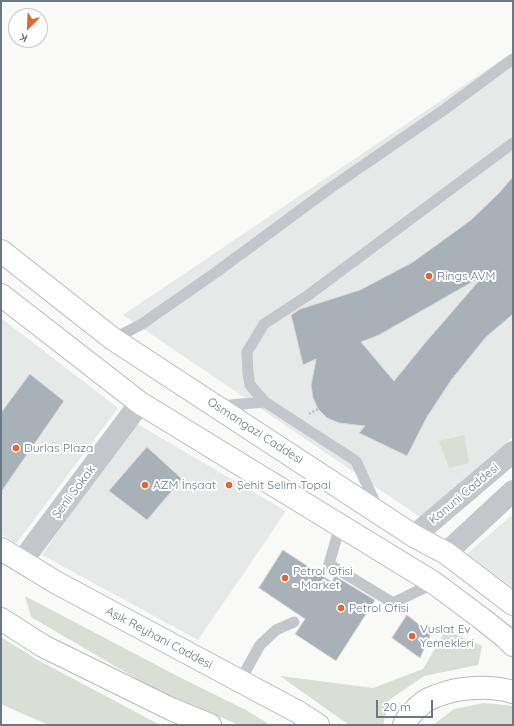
<!DOCTYPE html>
<html>
<head>
<meta charset="utf-8">
<style>
  body { margin:0 }
  #map { position:relative; width:514px; height:726px; overflow:hidden; background:#f9f9f7; font-family:Quicksand,sans-serif }
  canvas { display:block }
  .frame { position:absolute; inset:0; border:2px solid #697887; pointer-events:none }
  .north { position:absolute; left:8px; top:8px; width:40px; height:40px; box-sizing:border-box; background:#fff; border:1px solid #c3c9cf; border-radius:50%; rotate:204deg; font-size:11px; font-weight:700; line-height:16px; text-align:center; color:#697887 }
  .north::after { content:''; display:block; margin:auto; width:14px; height:18px; background:#e06731; clip-path:polygon(50% 0,100% 100%,50% 72%,0 100%) }
  .scale { position:absolute; left:376px; top:700px; width:57px; height:18px; box-sizing:border-box; border:2px solid #697887; border-top:0; padding-left:5px; font-size:12px; line-height:14px; white-space:nowrap; color:#697887; -webkit-text-stroke:3px #fff; paint-order:stroke }
</style>
</head>
<body>
<div id="map">
<canvas width="514" height="726"></canvas>
<div class="frame"></div>
<div class="north">K</div>
<div class="scale">20 m</div>
</div>
<script>
const ctx = document.querySelector('canvas').getContext('2d');
ctx.lineJoin = 'round';
function paint(path, color) {
  ctx.fillStyle = color;
  ctx.fill(path, 'evenodd');
}
function strokePath(path, color, width, dash) {
  ctx.strokeStyle = color;
  ctx.lineWidth = width;
  ctx.lineCap = dash ? 'butt' : 'round';
  ctx.setLineDash(dash || []);
  ctx.stroke(path);
}
function write(font, color, halo, rows, align = 'center') {
  ctx.font = font + ' Quicksand,sans-serif';
  ctx.lineWidth = 4;
  ctx.setLineDash([]);
  ctx.textBaseline = 'middle';
  ctx.strokeStyle = halo;
  ctx.fillStyle = color;
  for (const [text, x, y, turn = 0] of rows) {
    ctx.save();
    ctx.translate(x, y);
    ctx.rotate((+turn || 0) * Math.PI / 180);
    ctx.textAlign = isNaN(turn) ? turn : align;
    if (halo) ctx.strokeText(text, 0, 0);
    ctx.fillText(text, 0, 0);
    ctx.restore();
  }
}
paint(new Path2D(`
  M513 52V437L420 517 123 315Z
  M1 318 118 408 16 544 1 534Z
  M134 422 286 511 198 640 42 555Z
  M513 514V588L467 554Z`), '#e7e8e8');
paint(new Path2D(`
  M464 435 469 463 449 468 439 441Z
  M25 596 179 677 246 710 270 725H239L156 690 31 617Z
  M446 630 482 646 478 665 424 676 389 700 383 725H349L280 676 373 688 423 669Z
  M1 637 36 659 160 725H49L23 714 1 704Z
  M484 703 513 706V725H433L454 709Z`), '#d9ded6');
const building = new Path2D(`
  M513 177V314L486 337 452 379 427 417 407 456 359 433 365 426 339 423 327 418 318 409 313 398 311 386 316 359 303 365 291 315 300 309 360 290 413 262 471 220 499 193ZM483 276 425 343 394 381 361 342 379 335Z
  M30 374 64 401 1 492V413Z
  M147 447 182 479 147 520 109 491Z
  M283 550 332 582 335 576 375 600 336 661 295 634 305 619 259 588Z
  M407 615 431 634 420 658 392 638Z`);
paint(building, '#a9b1b8');
strokePath(building, '#dbdbd9', 1);
const secondary = new Path2D(`
  M1 549 57 583 298 712 318 725
  M1 619 43 646 171 709 210 725`);
const primary = new Path2D(`
  M1 251 113 339 414 536 446 553 513 604
  M1 295 140 403 434 583 481 618 505 637 513 645
  M404 725C406 720 409 716 413 712 419 705 427 699 436 696 458 687 490 685 513 692`);
strokePath(secondary, '#b5babf', 24);
strokePath(primary, '#b6babe', 24);
strokePath(new Path2D(`
  M309 414 318 409`), '#bdbfc2', 2.5, [2, 2]);
strokePath(new Path2D(`
  M113 339 142 324 215 273 329 189 445 109 513 59
  M265 402 250 385 248 373 247 352 264 324 307 296 513 143
  M219 406 265 402 356 461 378 509
  M340 526 329 564 393 603 434 583
  M240 681 260 645 276 630 294 622`), '#c3c6ca', 11);
strokePath(new Path2D(`
  M22 561 140 403`), '#c3c6ca', 22);
strokePath(new Path2D(`
  M414 536 513 452
  M446 553 513 491`), '#c3c6ca', 22);
strokePath(secondary, '#fff', 22);
strokePath(primary, '#fff', 22);
for (const [x, y, r, color] of [
  [429,276,4,"#e06731"],
  [16,448,4,"#e06731"],
  [145,485,4,"#e06731"],
  [229,485,4,"#e06731"],
  [285,578,4,"#e06731"],
  [341,608,4,"#e06731"],
  [412,636,4,"#e06731"]
]) {
  const dot = new Path2D();
  dot.arc(x, y, r, 0, 2 * Math.PI);
  ctx.fillStyle = color;
  ctx.fill(dot);
  strokePath(dot, '#fff', 1.5);
}
write('12px', '#697887', '#fff', [
  ["Rings AVM",437,276],
  ["Durlas Plaza",24,448],
  ["AZM İnşaat",153,485],
  ["Şehit Selim Topal",237,485],
  ["Petrol Ofisi",293,571],
  ["- Market",293,585],
  ["Petrol Ofisi",349,608],
  ["Vuslat Ev",420,629],
  ["Yemekleri",420,643]
], 'left');
write('12px', '#697887', '#fff', [
  ["Osmangazi Caddesi",255,431,33],
  ["Şenli Sokak",74,492,-53],
  ["Kanuni Caddesi",464,494,-40],
  ["Aşık Reyhani Caddesi",159,638,28]
]);
</script>
</body>
</html>
